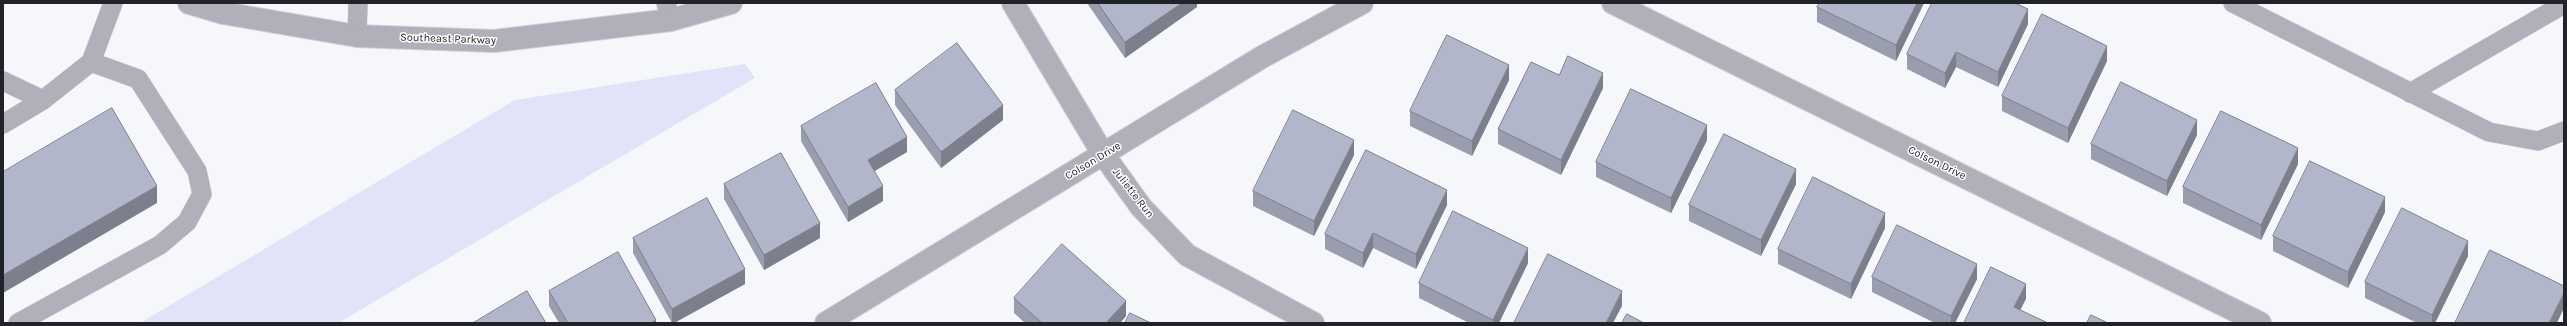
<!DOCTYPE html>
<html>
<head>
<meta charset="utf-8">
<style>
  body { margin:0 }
  #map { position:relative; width:2567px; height:326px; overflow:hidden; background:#f6f7fb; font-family:Karla,sans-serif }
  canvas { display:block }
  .frame { position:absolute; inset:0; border:4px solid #21222a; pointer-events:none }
</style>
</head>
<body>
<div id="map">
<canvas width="2567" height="326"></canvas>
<div class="frame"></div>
</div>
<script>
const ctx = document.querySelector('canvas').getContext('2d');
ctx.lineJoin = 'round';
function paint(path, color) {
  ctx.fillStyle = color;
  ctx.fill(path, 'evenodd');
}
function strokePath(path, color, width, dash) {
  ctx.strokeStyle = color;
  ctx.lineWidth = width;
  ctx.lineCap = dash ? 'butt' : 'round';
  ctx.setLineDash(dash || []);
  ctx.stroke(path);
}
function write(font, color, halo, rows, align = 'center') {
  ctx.font = font + ' Karla,sans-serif';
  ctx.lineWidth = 3;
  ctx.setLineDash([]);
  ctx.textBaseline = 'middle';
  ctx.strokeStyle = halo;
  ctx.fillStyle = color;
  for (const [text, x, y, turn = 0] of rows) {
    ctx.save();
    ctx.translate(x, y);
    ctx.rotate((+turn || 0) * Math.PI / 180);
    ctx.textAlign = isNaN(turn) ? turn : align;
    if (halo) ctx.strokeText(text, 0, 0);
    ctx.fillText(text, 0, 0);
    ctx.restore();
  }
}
paint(new Path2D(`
  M745 64 755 78 338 323H140L515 100Z`), '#e1e4f8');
const service = new Path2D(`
  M666 3 671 20
  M2233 3 2489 132 2538 141 2564 131
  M357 36 358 3
  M3 81 43 100
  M2410 93 2564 4
  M3 124 43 100 91 62 113 3
  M18 323 160 245 187 222 202 194 197 171 138 79 91 62`);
const minor = new Path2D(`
  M1013 3 1103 154 1141 207 1187 255 1313 323
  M1613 3 2260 323
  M826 323 1262 57 1362 3`);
const tertiary = new Path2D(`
  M189 3 223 13 357 36 494 41 671 20 731 3`);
strokePath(service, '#d0d1d5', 20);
strokePath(minor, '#d0d1d5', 24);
strokePath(tertiary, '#d0d1d5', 24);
strokePath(service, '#afb0ba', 19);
strokePath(minor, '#afb0ba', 22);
strokePath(tertiary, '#afb0ba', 22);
paint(new Path2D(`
  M1087 3H1197V7L1125 58Z
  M1924 3 1896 61 1817 22V7Z
  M2028 24 1998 87 1956 67 1945 88 1907 69V54Z
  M2107 61 2068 143 2002 111V96Z
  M1559 75 1603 88 1561 175 1498 144V129Z
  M1509 80 1472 156 1410 126V111Z
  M895 90 1003 120 941 168 895 105Z
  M801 126 907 152 874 171 883 201 848 222 801 141Z
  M2197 135 2167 196 2091 159V144Z
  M1707 140 1671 213 1596 177V162Z
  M1354 155 1314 236 1253 206V191Z
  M2298 164 2261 240 2183 203V187Z
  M724 184 820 238 764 270 724 199Z
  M1796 184 1761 256 1689 221V205Z
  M1447 205 1416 269 1373 248 1363 268 1325 249V234Z
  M2385 212 2348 288 2273 251V236Z
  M1885 228 1851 299 1778 264V249Z
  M633 238 745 284 674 323H672L633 253Z
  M2468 256 2435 323H2417L2365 298V282Z
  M1528 263 1499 323H1469L1419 298V283Z
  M1872 277 1977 279 1955 323H1935L1872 292Z
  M549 291 656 323H559L549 306Z
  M1014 298 1126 316 1120 323H1025L1014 313Z`), '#999dae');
paint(new Path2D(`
  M1182 3H1197V7L1125 58V42Z
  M1917 3H1924L1896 61V45Z
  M2028 9V24L1998 87V72Z
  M2107 46V61L2068 143V128Z
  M1956 52V67L1945 88V73Z
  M1509 65V80L1472 156V141Z
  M1603 73V88L1561 175V160Z
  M1003 105V120L941 168V152Z
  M2197 120V135L2167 196V181Z
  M1707 125V140L1671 213V198Z
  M907 137V152L868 175V160Z
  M1354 140V155L1314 236V221Z
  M2298 148V164L2261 240V225Z
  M1796 169V184L1761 256V240Z
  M157 186V203L3 293V275Z
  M883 186V201L848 222V207Z
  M1447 190V205L1416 269V254Z
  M2385 197V212L2348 288V272Z
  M1885 213V228L1851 299V284Z
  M820 223V238L764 270V255Z
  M1373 233V248L1363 268V253Z
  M2468 241V256L2435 323H2432V315Z
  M1528 248V263L1499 323H1493V320Z
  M1977 264V279L1955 323H1951V316Z
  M745 269V284L674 323H672V309Z
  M2026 284V299L2014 322V307Z
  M1622 291V306L1613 323H1606Z
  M2564 293V308L2557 323H2549Z
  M1126 301V316L1120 323H1106Z
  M656 320V323H651Z`), '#7d7f8d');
const building = new Path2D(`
  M1098 3H1182L1125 42Z
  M1820 3H1917L1896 45 1817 7Z
  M1932 3H2015L2028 9 1998 72 1956 52 1945 73 1907 54Z
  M2042 14 2107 46 2068 128 2002 96Z
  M1447 35 1509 65 1472 141 1410 111Z
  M957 43 1003 105 941 152 895 90Z
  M1568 56 1603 73 1561 160 1498 129 1531 62 1559 75Z
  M2121 82 2197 120 2167 181 2091 144Z
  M876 83 907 137 868 160 883 186 848 207 801 126Z
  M1631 89 1707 125 1671 198 1596 162Z
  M112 108 157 186 3 275V172Z
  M1293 110 1354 140 1314 221 1253 191Z
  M2221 111 2298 148 2261 225 2183 187Z
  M1724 134 1796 169 1761 240 1689 205Z
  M1366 150 1447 190 1416 254 1373 233 1363 253 1325 234Z
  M781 153 820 223 764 255 724 184Z
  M2310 161 2385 197 2348 272 2273 236Z
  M1813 177 1885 213 1851 284 1778 249Z
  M707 198 745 269 672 309 633 238Z
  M2402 208 2468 241 2432 315 2365 282Z
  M1453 211 1528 248 1493 320 1419 283Z
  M1897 225 1977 264 1951 316 1872 277Z
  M1062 244 1126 301 1106 323H1042L1014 298Z
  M2490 250 2564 286V293L2549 323H2455Z
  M618 252 656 320 651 323H568L549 291Z
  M1548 254 1622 291 1606 323H1514Z
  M1991 267 2026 284 2014 307 2048 323H1964Z
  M527 291 546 323H473Z
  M1130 313 1151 323H1125Z
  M1627 314 1644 323H1622Z
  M2091 315 2108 323H2087Z`);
paint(building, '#b2b6ca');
strokePath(building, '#7d7f8d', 1);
write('11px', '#21222a', '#fff', [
  ["Southeast Parkway",448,39,2],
  ["Colson Drive",1093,161,-31],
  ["Colson Drive",1937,163,26],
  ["Juliette Run",1133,193,52]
]);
</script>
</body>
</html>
